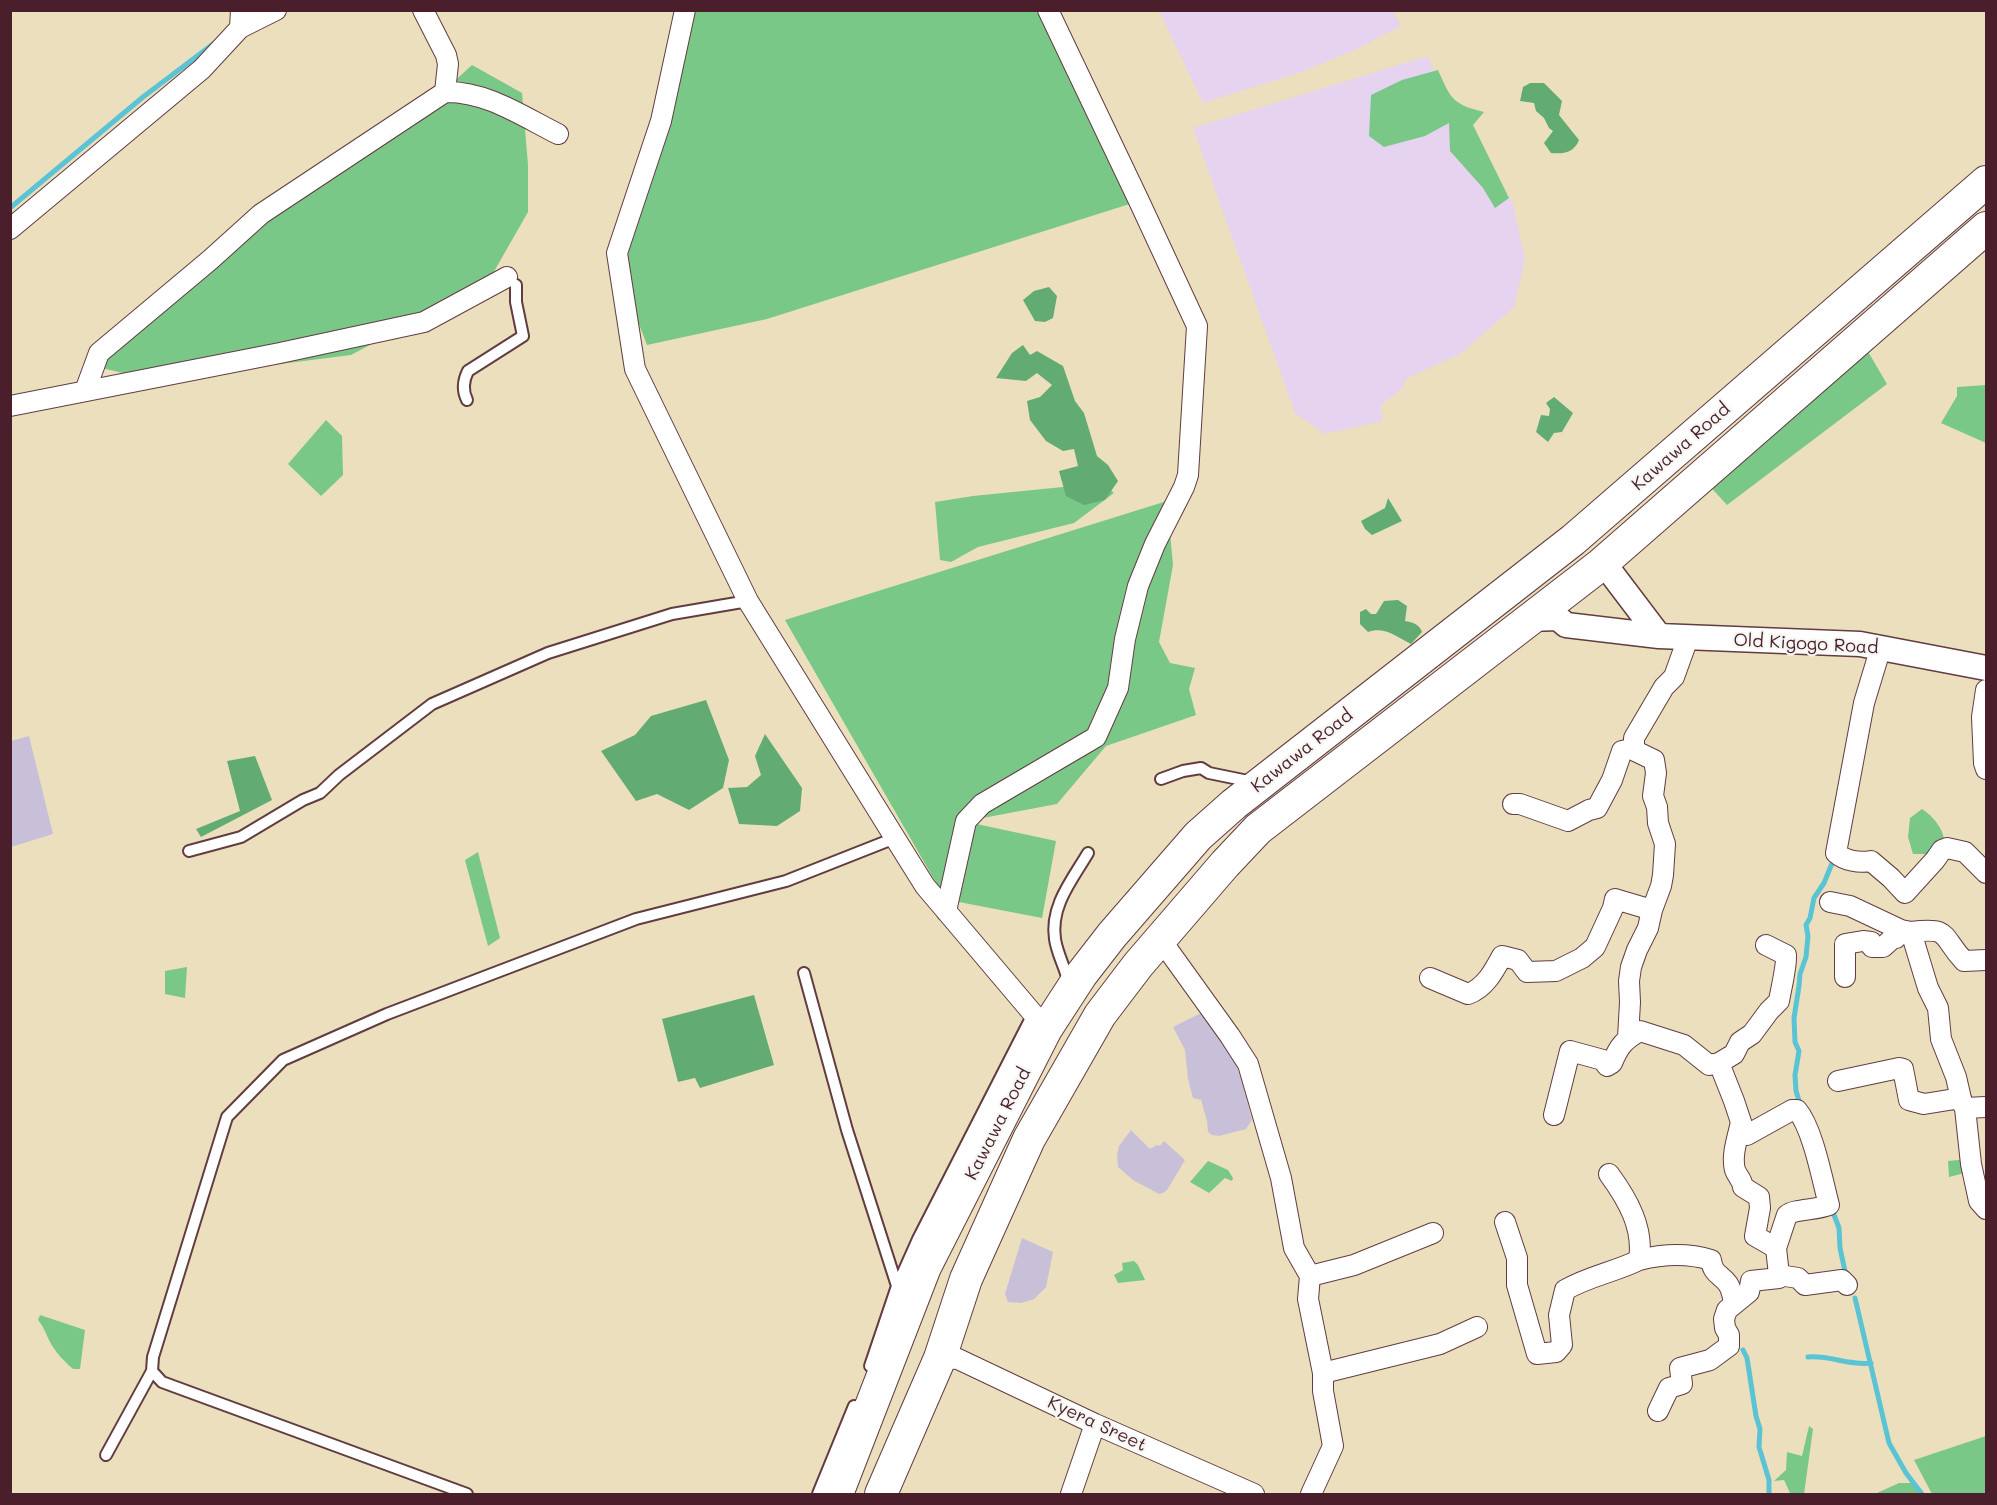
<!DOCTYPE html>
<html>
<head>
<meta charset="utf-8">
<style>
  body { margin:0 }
  #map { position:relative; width:1997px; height:1505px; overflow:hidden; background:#ecdfbd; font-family:Mali,sans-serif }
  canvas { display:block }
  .frame { position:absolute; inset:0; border:12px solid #4a1f2b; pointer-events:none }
</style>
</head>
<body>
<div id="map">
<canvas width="1997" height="1505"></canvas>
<div class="frame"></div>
</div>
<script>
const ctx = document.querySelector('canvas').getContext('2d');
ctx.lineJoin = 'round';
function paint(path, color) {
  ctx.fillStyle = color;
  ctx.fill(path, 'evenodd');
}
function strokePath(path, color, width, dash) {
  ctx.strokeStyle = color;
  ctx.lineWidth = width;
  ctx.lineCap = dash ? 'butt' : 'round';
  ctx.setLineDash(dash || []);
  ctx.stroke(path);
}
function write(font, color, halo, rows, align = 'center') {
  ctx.font = font + ' Mali,sans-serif';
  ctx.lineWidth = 4.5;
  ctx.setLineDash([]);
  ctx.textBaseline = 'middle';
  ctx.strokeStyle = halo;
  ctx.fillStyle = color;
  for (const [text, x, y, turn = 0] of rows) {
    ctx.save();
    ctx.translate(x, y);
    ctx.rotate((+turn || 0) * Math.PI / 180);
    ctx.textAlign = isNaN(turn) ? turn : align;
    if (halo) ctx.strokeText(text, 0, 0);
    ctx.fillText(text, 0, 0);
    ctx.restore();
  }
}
paint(new Path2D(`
  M1159 11H1393L1401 26 1355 50 1301 72 1203 103Z
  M1428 56 1442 92 1513 204 1525 259 1514 307 1460 354 1407 378 1401 390 1381 405 1382 421 1325 434 1295 413 1193 128Z`), '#e6d3f0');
paint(new Path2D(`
  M29 736 53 834 11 847V741Z
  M1205 1011 1228 1042 1241 1078 1252 1120 1246 1129 1219 1136 1212 1135 1208 1132 1207 1121 1201 1100 1193 1098 1188 1079 1185 1050 1173 1027Z
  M1131 1130 1150 1149 1157 1145 1160 1146 1164 1141 1185 1160 1167 1190 1163 1193 1159 1194 1133 1180 1118 1167 1117 1155 1119 1146Z
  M1022 1238 1053 1252 1046 1287 1034 1299 1021 1303 1008 1302 1005 1294Z`), '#c8c0d8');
paint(new Path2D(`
  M684 11H1040L1139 201 767 319 647 345 627 293 629 231Z
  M472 65 522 93 528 165V212L488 282 351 355 154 380 97 367 307 176 415 117Z
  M1438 70C1451 99 1452 104 1484 112L1473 125 1509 198 1495 208 1483 188 1450 151 1449 123 1425 136 1384 147 1369 136 1371 95 1402 80Z
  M1860 338 1887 384 1727 505 1706 482Z
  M1986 385V443L1941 423 1957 396V387Z
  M326 420 342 436 343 475 321 496 288 464Z
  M1103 483 1114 493 1074 523 978 547 951 562 940 560 935 502 973 496Z
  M1167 501 1173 565 1159 642 1170 663 1195 668 1189 689 1196 715 1106 746 1057 804 972 820V823L1056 841 1042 918 959 902 967 864 971 831 955 898 939 888 785 620Z
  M1922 809C1933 816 1946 831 1944 845 1943 852 1939 861 1937 868L1926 854H1913L1908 837 1910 818Z
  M478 852 500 938 488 946 465 860Z
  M187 967 185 998 165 994V971Z
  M1969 1159 1973 1171 1949 1177 1948 1161Z
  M1208 1161 1228 1170 1233 1178 1232 1181 1225 1178 1209 1193 1190 1182Z
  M1134 1261 1138 1265 1145 1280 1118 1283 1114 1275 1123 1270 1122 1263Z
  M40 1315 85 1330 80 1369H73C64 1361 56 1353 50 1342 46 1334 44 1327 38 1320Z
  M1809 1426 1813 1429 1804 1494H1789L1790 1493 1784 1480 1774 1481 1786 1470 1787 1452 1802 1456Z
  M1986 1436V1494H1932L1914 1460Z
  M1899 1483H1914L1920 1494H1877V1493Z`), '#79c888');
paint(new Path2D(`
  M1530 83H1544L1562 101 1559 115 1579 140C1574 153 1563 154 1551 153L1544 143 1553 131 1549 128 1544 118 1536 111 1534 103 1520 101 1523 87Z
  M1049 287 1057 296 1053 318 1045 322 1035 321 1023 300 1034 291Z
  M1023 345 1030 355 1037 351 1063 366 1075 401 1084 413 1097 456 1108 465 1118 481 1105 500 1084 505 1066 496 1059 471 1078 466 1074 449 1063 451 1046 441 1030 420 1027 401 1040 397 1052 385 1037 373 1026 381 996 378 1012 353Z
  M1554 397 1573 413 1562 432 1554 433 1548 442 1536 432 1541 415 1549 416 1550 409 1546 403Z
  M1388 498 1402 521 1372 535 1365 529 1361 521 1385 508Z
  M1398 600 1407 606 1405 621C1413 622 1420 625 1422 632L1411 644C1397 637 1384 626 1368 632L1360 624V612L1366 609 1371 614H1376L1384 601Z
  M706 700 729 760 723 788 689 810 657 794 636 801 601 751 635 735 651 716Z
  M765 734 802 788 800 811 777 826 739 824 728 788 747 787 761 775 755 756Z
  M255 756 272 800 201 837 196 829 240 811 227 761Z
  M754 995 774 1065 700 1088 695 1078 678 1082 662 1019Z`), '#62ac74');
strokePath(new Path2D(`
  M10 208 143 97 217 41
  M1801 1107 1796 1091 1795 1075 1799 1051 1795 1042 1794 1018 1799 986 1800 974 1806 957 1808 936 1806 925 1810 918 1814 898 1824 883 1833 861 1831 858
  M1831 1207 1839 1228 1840 1248 1846 1276
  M1855 1298 1889 1443 1906 1473 1922 1494
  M1743 1350 1747 1358 1756 1416 1760 1429 1759 1447 1769 1480V1494
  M1808 1357C1830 1355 1850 1366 1871 1363`), '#5ac4d5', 5);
const service = new Path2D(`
  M467 400C462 390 463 381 468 371L523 336 516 302V285
  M1161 779 1183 771 1201 768 1209 773 1253 782
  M189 851 241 837 303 800 320 793 339 775 432 704 548 653 672 614 748 601
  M804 973 847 1130 898 1289
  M1069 984C1066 969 1057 954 1055 939 1050 906 1072 880 1088 853
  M870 1366 897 1286 918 1239 1033 1014
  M106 1455 152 1371
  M467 1494 162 1382 152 1371 153 1357 227 1117 283 1060 387 1014 636 919 786 881 895 838
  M818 1494 854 1406`);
const minor = new Path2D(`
  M423 10 446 55 448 64 445 92
  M685 10 661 121 617 253 635 369 748 601 895 838 925 886 1046 1029
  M240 28 276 10
  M10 229 202 69 240 28 241 10
  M85 391 99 353 210 260 261 214 445 92C486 91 522 116 558 134
  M10 406 280 353 424 322 507 277
  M1881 647 1864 703 1836 853C1845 861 1859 863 1871 861L1891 878 1905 893 1935 860 1942 850 1947 848 1965 852 1986 873
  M1986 690 1982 717 1984 763 1986 769
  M1513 804H1520L1568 821 1589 810 1597 808 1612 780 1622 751 1631 749 1634 744V738L1664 687 1674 677 1688 638
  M1830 902 1850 906 1901 930 1911 932 1928 988 1938 1008 1941 1039 1956 1077 1962 1103 1965 1108 1971 1164 1979 1201 1986 1209
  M946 911 966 821 982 804 1096 737 1118 688 1125 639 1138 586 1155 544 1184 487 1188 475 1197 326 1139 201 1048 10
  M1911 932C1951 927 1940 935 1964 961L1986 960
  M1157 944 1166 947 1230 1036 1248 1064 1281 1178 1294 1248 1310 1276 1308 1299 1323 1373V1391L1333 1446 1311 1494
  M1845 977V944L1863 941 1871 942 1872 947H1883L1893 938H1896L1901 930
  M1430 978 1468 994C1485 988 1494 971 1502 956L1518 960 1527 972 1556 971 1582 958 1595 947 1613 908 1615 899 1652 910
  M1628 1038 1630 1002 1629 981 1631 967 1637 950 1648 928 1652 910 1661 886 1663 875 1665 844 1658 823 1657 807 1653 796 1656 773 1654 760 1631 749
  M1719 1063 1734 1054 1740 1042 1752 1034 1769 1011 1779 1001C1781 989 1787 965 1786 955L1766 945
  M1838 1081 1899 1068 1903 1069 1909 1100 1924 1104 1961 1098
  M1965 1108 1986 1107
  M1554 1115 1570 1051 1603 1060 1607 1066 1612 1063C1619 1046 1624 1040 1640 1031L1684 1045 1709 1065 1719 1063 1734 1101 1745 1134 1747 1135 1792 1110H1797C1813 1129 1822 1179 1829 1205 1817 1210 1794 1209 1787 1215L1776 1248 1779 1275 1798 1278 1805 1285 1842 1280 1847 1285
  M1741 1122C1738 1137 1731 1155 1735 1170 1737 1176 1742 1179 1743 1187L1759 1197 1760 1208 1755 1236 1776 1248
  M1505 1222 1517 1258V1285L1537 1354 1556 1352 1562 1345 1559 1315 1565 1290C1589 1276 1615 1272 1639 1260 1644 1228 1628 1200 1609 1174
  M1639 1260C1663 1254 1688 1253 1711 1260 1713 1275 1721 1274 1728 1284 1732 1290 1733 1297 1734 1304
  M1310 1276 1354 1265 1433 1233
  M940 1358 958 1359 1095 1424 1254 1494
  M1323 1373 1440 1344 1477 1327
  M1658 1411 1669 1388 1682 1384 1680 1368 1710 1360 1729 1346V1335L1725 1328 1724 1319 1727 1310 1749 1292 1751 1281 1779 1278V1275
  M1071 1494 1095 1424`);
const tertiary = new Path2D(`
  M1599 566 1609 570 1659 636
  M1529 619 1558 618 1566 625 1659 636 1860 644 1986 668`);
const primary = new Path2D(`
  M837 1494 925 1267 1046 1029 1081 975 1112 935 1198 836 1234 804 1573 540 1986 182
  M881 1494 940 1358 966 1279 1029 1139 1100 1015 1138 965 1225 864 1258 829 1599 566 1986 228`);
strokePath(service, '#623c41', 14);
strokePath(minor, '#623c41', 22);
strokePath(tertiary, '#623c41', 27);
strokePath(primary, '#623c41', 34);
strokePath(service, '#fff', 10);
strokePath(minor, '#fff', 20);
strokePath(tertiary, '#fff', 24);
strokePath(primary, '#fff', 32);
write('18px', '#4a1f2b', '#f6f6f2', [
  ["Kawawa Road",1681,447,-41],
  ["Old Kigogo Road",1806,644,3],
  ["Kawawa Road",1302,751,-38],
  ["Kawawa Road",998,1124,-63],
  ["Kyera Sreet",1097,1424,25]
]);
</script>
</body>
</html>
